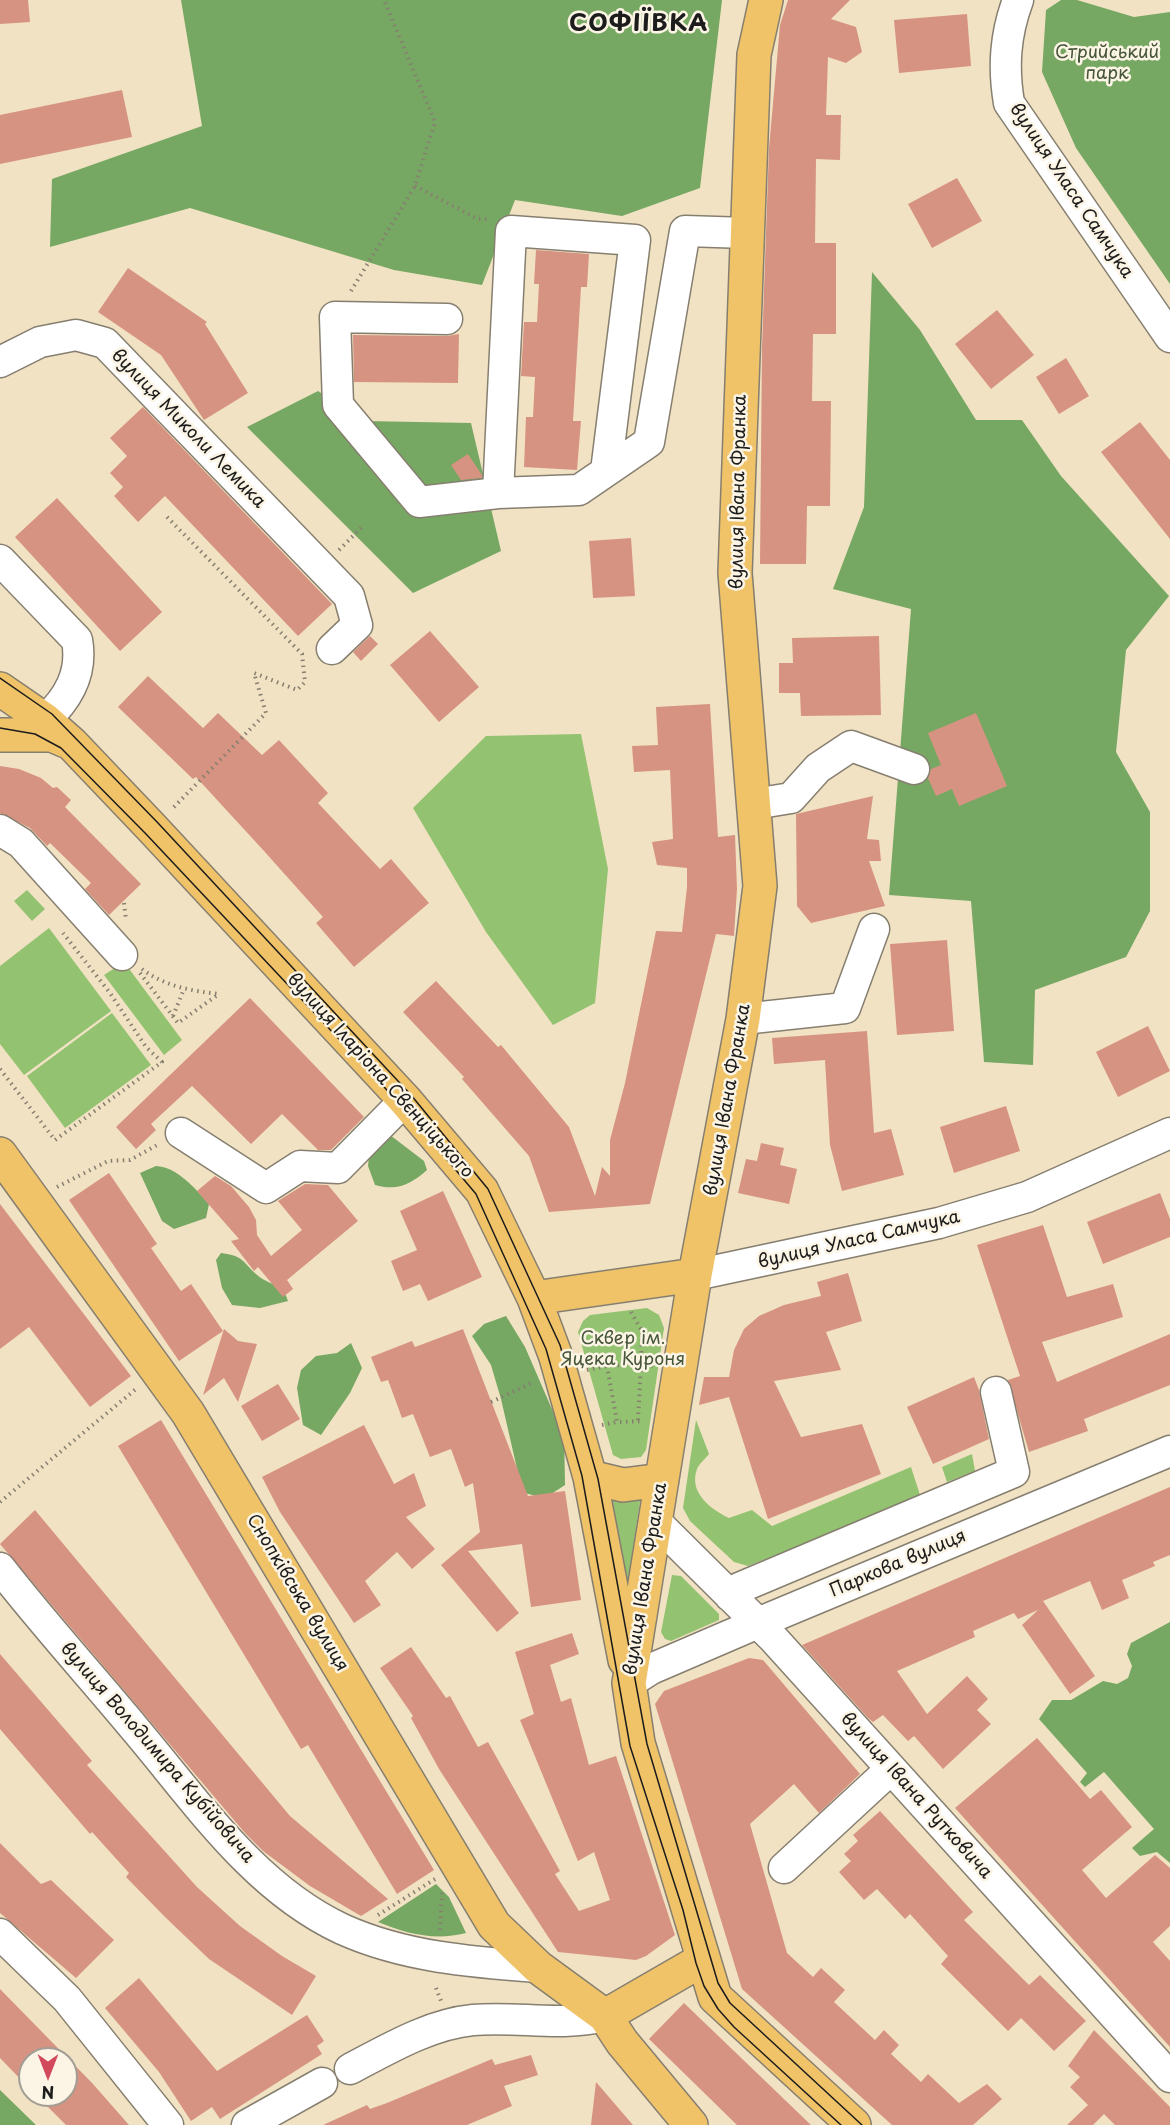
<!DOCTYPE html>
<html>
<head>
<meta charset="utf-8">
<style>
  body { margin:0 }
  #map { position:relative; width:1170px; height:2125px; overflow:hidden; background:#f1e2c3; font-family:"Playpen Sans",sans-serif }
  canvas { display:block }
  .north { position:absolute; left:18px; top:2047px; width:60px; height:60px; box-sizing:border-box; background:#fcf5e5; border:2px solid #a29e95; border-radius:50%; rotate:180deg; font-size:16px; font-weight:700; line-height:24px; text-align:center; color:#1c1c1c }
  .north::after { content:''; display:block; margin:auto; width:21px; height:27px; background:#d1495b; clip-path:polygon(50% 0,100% 100%,50% 72%,0 100%) }
</style>
</head>
<body>
<div id="map">
<canvas width="1170" height="2125"></canvas>
<div class="north">N</div>
</div>
<script>
const ctx = document.querySelector('canvas').getContext('2d');
ctx.lineJoin = 'round';
function paint(path, color) {
  ctx.fillStyle = color;
  ctx.fill(path, 'evenodd');
}
function strokePath(path, color, width, dash) {
  ctx.strokeStyle = color;
  ctx.lineWidth = width;
  ctx.lineCap = dash ? 'butt' : 'round';
  ctx.setLineDash(dash || []);
  ctx.stroke(path);
}
function write(font, color, halo, rows, align = 'center') {
  ctx.font = font + ' "Playpen Sans",sans-serif';
  ctx.lineWidth = 5;
  ctx.setLineDash([]);
  ctx.textBaseline = 'middle';
  ctx.strokeStyle = halo;
  ctx.fillStyle = color;
  for (const [text, x, y, turn = 0] of rows) {
    ctx.save();
    ctx.translate(x, y);
    ctx.rotate((+turn || 0) * Math.PI / 180);
    ctx.textAlign = isNaN(turn) ? turn : align;
    if (halo) ctx.strokeText(text, 0, 0);
    ctx.fillText(text, 0, 0);
    ctx.restore();
  }
}
paint(new Path2D(`
  M581 734 608 869 595 1003 553 1025 486 932 413 808 486 736Z
  M27 890 45 909 32 921 14 901Z
  M49 928 111 1011 24 1075 0 1044V966Z
  M124 962 182 1040 164 1055 104 975Z
  M112 1013 151 1065 65 1128 27 1076Z
  M647 1308 659 1315 664 1328 646 1450 641 1457 621 1459 613 1455 578 1332 583 1321 590 1315Z
  M696 1420 709 1454C706 1458 699 1464 697 1469 688 1493 712 1510 729 1518L752 1510 772 1526 911 1467 921 1498 748 1566 734 1562 690 1521 683 1508Z
  M972 1454 975 1471 947 1482 942 1467Z
  M641 1495 626 1595 608 1496Z
  M672 1575 681 1576 719 1614V1620L671 1641 665 1639 661 1632Z`), '#93c271');
paint(new Path2D(`
  M181 0H722L700 188 622 216 515 200 482 285 394 270 190 208 50 247 52 179 202 126Z
  M1061 0H1077L1134 17 1170 12V284L1076 148 1042 72 1046 10Z
  M872 272 920 330 976 420H1022L1061 476 1169 596 1126 650 1116 752 1150 812V911L1126 957 1035 990 1033 1065 984 1062 971 901 889 895 911 609 833 589 864 507Z
  M318 391 364 421 471 423 501 551 413 593 247 427Z
  M390 1135 424 1161 427 1170C410 1185 397 1191 375 1185L368 1166 370 1147Z
  M156 1166C177 1167 195 1188 209 1204L206 1218 174 1229 162 1221 140 1173Z
  M221 1253C247 1256 243 1265 261 1278 267 1282 276 1285 283 1288L288 1301 260 1308 232 1305 222 1288 216 1260Z
  M506 1316 525 1347 558 1423 564 1428 565 1485 545 1498 516 1491 518 1473 501 1399 491 1365 472 1336 484 1324Z
  M351 1343 362 1368 350 1393 321 1435 303 1425 297 1388 301 1370 316 1356 337 1353Z
  M1170 1622V1863L1157 1852 1140 1856 1132 1848 1154 1829 1104 1772 1085 1787 1080 1782 1087 1773 1039 1719 1052 1700H1071L1103 1681 1117 1684 1128 1678 1132 1666 1127 1654 1131 1643Z
  M436 1884 449 1897 466 1933C435 1941 407 1934 378 1922Z
  M0 2090 36 2125H0Z`), '#76a863');
paint(new Path2D(`
  M0 0H28L30 22 0 24Z
  M788 0H850L831 19 856 27 862 52 846 63 828 57 826 115H841L840 160 816 159 815 243H836V334H813L812 401H831L830 506H807L806 564H760L762 348 769 148 780 25Z
  M967 14 971 66 899 73 894 20Z
  M122 90 132 137 0 164V115Z
  M957 178 982 221 932 248 908 204Z
  M536 250 589 254 587 287H581L573 421H581L577 470 524 467 526 417H533L535 377 521 376 524 322H537L539 284H534Z
  M128 268 207 322 205 324 248 393 204 420 161 355 98 312Z
  M997 310 1034 355 991 389 955 344Z
  M459 334 458 383 354 382 353 335 447 336Z
  M1066 358 1089 396 1059 414 1036 377Z
  M143 407 332 604 298 636 165 496 138 522 114 496 123 487 110 473 127 456 110 438Z
  M1140 422 1170 460V539L1101 452Z
  M468 454 482 475V478L461 480 451 465Z
  M57 498 162 612 120 651 15 537Z
  M631 538 635 596 593 598 589 541Z
  M430 631 479 687 439 722 390 665Z
  M370 636 378 644 361 661 353 652Z
  M879 636 881 715 801 716 800 693H779V663H793L792 638Z
  M148 676 203 728 218 713 262 755 279 740 328 793 318 803 380 869 391 859 429 903 354 967 316 923 323 917 264 851 196 777 193 779 118 707Z
  M710 704 718 837 735 835 737 889 734 936 716 934 650 1204 549 1212 529 1156 462 1079 464 1077 403 1012 436 981 498 1047 501 1045 569 1127 595 1196 602 1167 610 1176V1140L625 1083 656 931 682 932 687 887V868L657 865 652 842 673 839 670 770 634 772 632 746 658 745 656 707Z
  M976 713 1007 786 959 806 952 789 936 796 928 778 931 769 941 765 928 733Z
  M0 766 19 769 41 778 53 788 57 787 71 800 65 807 141 884 109 915 85 889 91 883 50 843 47 846 30 828 0 813Z
  M873 796 867 839 879 840 881 861H869L885 906 811 923 797 906 796 814Z
  M947 940 954 1031 897 1035 890 944Z
  M250 998 364 1117 331 1150H318L282 1114 251 1144 192 1086 151 1124 156 1130 136 1149 116 1127Z
  M1148 1026 1170 1071 1118 1097 1096 1052Z
  M867 1031 874 1133 891 1129 904 1175 842 1191 830 1145 825 1060 774 1064 772 1038Z
  M1006 1106 1020 1151 954 1173 940 1127Z
  M761 1143 784 1148 780 1165 797 1169 789 1204 738 1193 746 1159 757 1161Z
  M109 1173 157 1244 151 1248 181 1291 191 1284 223 1331 179 1361 69 1200Z
  M215 1176 231 1186 249 1207 256 1220 257 1235 271 1256 302 1230 278 1201 305 1184 328 1185 358 1221 287 1280 293 1289 283 1297 258 1267 254 1271 231 1241 239 1239 197 1191Z
  M443 1191 482 1277 428 1301 420 1284 403 1291 391 1261 417 1250 400 1211Z
  M1160 1193 1170 1219V1237L1103 1264 1087 1222Z
  M0 1204 131 1376 90 1407 29 1327 0 1349Z
  M1043 1225 1067 1297 1113 1284 1123 1317 1042 1342 1057 1382 1170 1334V1385L1084 1419 1088 1431 1029 1452 1008 1380 1020 1376 977 1245Z
  M848 1273 862 1321 826 1332 841 1370 774 1381 801 1437 862 1424 881 1474 768 1519 729 1397 699 1405 704 1377H729L734 1350 744 1329 759 1316 784 1305 821 1296 817 1282Z
  M224 1329 238 1341 257 1344 238 1402 224 1378 203 1395Z
  M463 1329 528 1496 565 1491 581 1600 531 1607 522 1544 468 1551 519 1613 497 1632 441 1565 480 1532 473 1483 465 1487 451 1449 430 1457 413 1414 402 1418 388 1380 381 1382 371 1357 412 1341 415 1347Z
  M974 1377 979 1390 989 1439 933 1464 907 1407Z
  M278 1384 300 1419 262 1441 241 1406Z
  M161 1420 434 1870 397 1894 308 1745 301 1749 118 1446Z
  M364 1425 394 1484 414 1473 426 1506 406 1517 435 1549 412 1569 397 1552 365 1581 381 1605 354 1623 280 1512 262 1477Z
  M1170 1487V1555L1153 1562 1155 1566 1122 1580 1129 1598 1102 1610 1090 1581 1043 1601 1095 1676 1070 1694 1022 1625 1038 1610 1018 1619 1014 1613 973 1631 975 1637 897 1671 927 1714 967 1676 988 1699 977 1710 991 1724 943 1769 914 1736 908 1741 883 1715 873 1722 868 1718 802 1645Z
  M35 1510 290 1816 388 1899 361 1916 310 1886 263 1851 245 1833 0 1544Z
  M572 1633 579 1654 550 1665 561 1702 571 1698 589 1765 616 1756 675 1935 646 1956 636 1960 558 1952 439 1769 411 1718 413 1716 380 1668 411 1647 446 1698 450 1696 478 1747 488 1742 560 1871 555 1874 579 1911 610 1900 594 1852 578 1861 520 1720 534 1714 515 1652Z
  M0 1654 92 1761 87 1765 197 1887 240 1926 282 1956 316 1976 292 2015 209 1959 165 1917 126 1877 129 1873 92 1832 90 1834 0 1729Z
  M749 1658 763 1660 860 1774 819 1813 794 1784 750 1824 787 1953 813 1977 821 1968 845 1990 834 2002 875 2040 884 2030 899 2045 891 2054 921 2082 928 2074 959 2103 987 2084 1002 2099 973 2125H892L742 1989 655 1704 664 1691Z
  M1037 1738 1090 1799 1101 1790 1132 1827 1082 1870 1106 1898 1155 1855 1170 1868V1926L1153 1942 1170 1961V2047L955 1808Z
  M880 1811 973 1912 964 1920 1029 1985 1040 1975 1086 2021 1054 2051 1021 2018 1008 2031 941 1964 948 1956 910 1914 905 1919 877 1889 864 1900 839 1872 851 1861 844 1854 858 1841 853 1835Z
  M0 1843 41 1884 51 1880 114 1940 76 1978 0 1913Z
  M139 1978 217 2071 307 2015 324 2041 317 2046 322 2054 220 2119 212 2107 191 2121 159 2072 105 2008Z
  M0 1989 93 2084 129 2125H66L36 2095H66V2059H30V2089L0 2058Z
  M684 2003 759 2075 811 2125H737L649 2039Z
  M1094 2030 1170 2107V2125H1115L1104 2114 1093 2125H1067L1088 2105 1070 2087 1080 2077 1068 2066Z
  M531 2055 538 2075 504 2086 512 2106 467 2125H323L367 2105 370 2109 387 2103 492 2059 495 2065Z
  M596 2082 633 2125H591Z`), '#d79381');
const minor = new Path2D(`
  M1018 0C1005 35 1003 67 1009 103L1170 337
  M447 319 335 317 338 405 419 502 498 493 579 490 649 442 685 231 747 233
  M0 362 40 342 76 335 105 343 349 596 357 625 332 649
  M498 493 511 231 635 240 606 471
  M0 560 77 640C83 673 69 698 45 720
  M754 804 791 798 818 768 851 746 914 769
  M0 830 21 843 122 955
  M743 1019 845 1008 874 929
  M181 1133 266 1188 300 1166 338 1168 405 1100
  M695 1275 939 1223 1027 1197 1170 1133
  M655 1521 772 1637 1170 2077
  M0 1568C43 1623 90 1675 135 1729 196 1801 254 1888 342 1929 404 1957 471 1962 538 1967
  M730 1596 739 1588 1014 1472 996 1392
  M629 1683 651 1669 765 1620 1170 1451
  M784 1868 891 1769
  M0 1934 67 1999 168 2125
  M350 2069C388 2049 430 2024 473 2020 520 2016 558 2027 605 2016
  M247 2125 322 2083`);
const major = new Path2D(`
  M766 0 754 55 735 573 760 886 743 1019 695 1275 629 1683 638 1743 715 1997 854 2125
  M0 689 45 720 71 743 152 828 405 1100 482 1191 534 1298 556 1357 590 1477 625 1660
  M0 735H52L66 741
  M0 1154 188 1413 494 1925 538 1967 605 2016 622 2042 691 2125
  M534 1298 695 1275
  M590 1477 623 1485 662 1480
  M605 2016 702 1960`);
strokePath(minor, '#867f70', 33);
strokePath(major, '#867f70', 36);
strokePath(new Path2D(`
  M415 186 478 219H487
  M351 291 415 186 435 122 384 0
  M167 517 302 654 305 682 297 690 254 673 266 713 171 810
  M339 550 362 527
  M124 903 126 920
  M142 969C164 986 191 991 220 994
  M140 973 178 1023 219 994
  M173 1016 184 989
  M0 1069 55 1140 162 1062 146 1047 110 993 63 933
  M57 1187 108 1161 130 1160 159 1144
  M631 1312 642 1331 641 1364 653 1366
  M587 1370 607 1366
  M491 1402 534 1382
  M638 1420 641 1364 607 1366 617 1422 643 1421
  M602 1425 617 1422
  M0 1502 136 1389
  M378 1915 435 1879
  M440 1930 442 1893
  M436 1988 441 2001`), '#867f70', 4, [1.5, 4.5]);
strokePath(minor, '#fff', 30);
strokePath(major, '#f0c369', 33);
strokePath(new Path2D(`
  M0 678 52 714 158 823 411 1095 488 1189 560 1345 598 1479 647 1744 718 1983 730 2003 862 2125
  M0 728 35 734 61 748 146 834 401 1105 476 1194 546 1349 582 1476 630 1746 683 1910 696 1963 704 1986 718 2009 734 2027 841 2125`), '#1c1c1c', 1.5);
write('18px', '#46563a', '#fcf5e5', [
  ["Стрийський",1107,53],
  ["парк",1107,74],
  ["Сквер ім.",623,1339],
  ["Яцека Куроня",623,1360]
]);
write('18px', '#1c1c1c', '#fcf5e5', [
  ["вулиця Уласа Самчука",1071,191,56],
  ["вулиця Миколи Лемика",188,429,46],
  ["вулиця Івана Франка",739,492,-89],
  ["вулиця Іларіона Свєнціцького",380,1076,48],
  ["вулиця Івана Франка",728,1100,-80],
  ["вулиця Уласа Самчука",859,1240,-13],
  ["Паркова вулиця",898,1564,-23],
  ["вулиця Івана Франка",646,1579,-81],
  ["Снопківська вулиця",297,1593,59],
  ["вулиця Володимира Кубійовича",157,1753,49],
  ["вулиця Івана Рутковича",916,1796,48]
]);
ctx.letterSpacing = '1.5px';
write('bold 24px', '#1c1c1c', '#fcf5e5', [
  ["СОФІЇВКА",639,24]
]);
ctx.letterSpacing = '0px';
</script>
</body>
</html>
